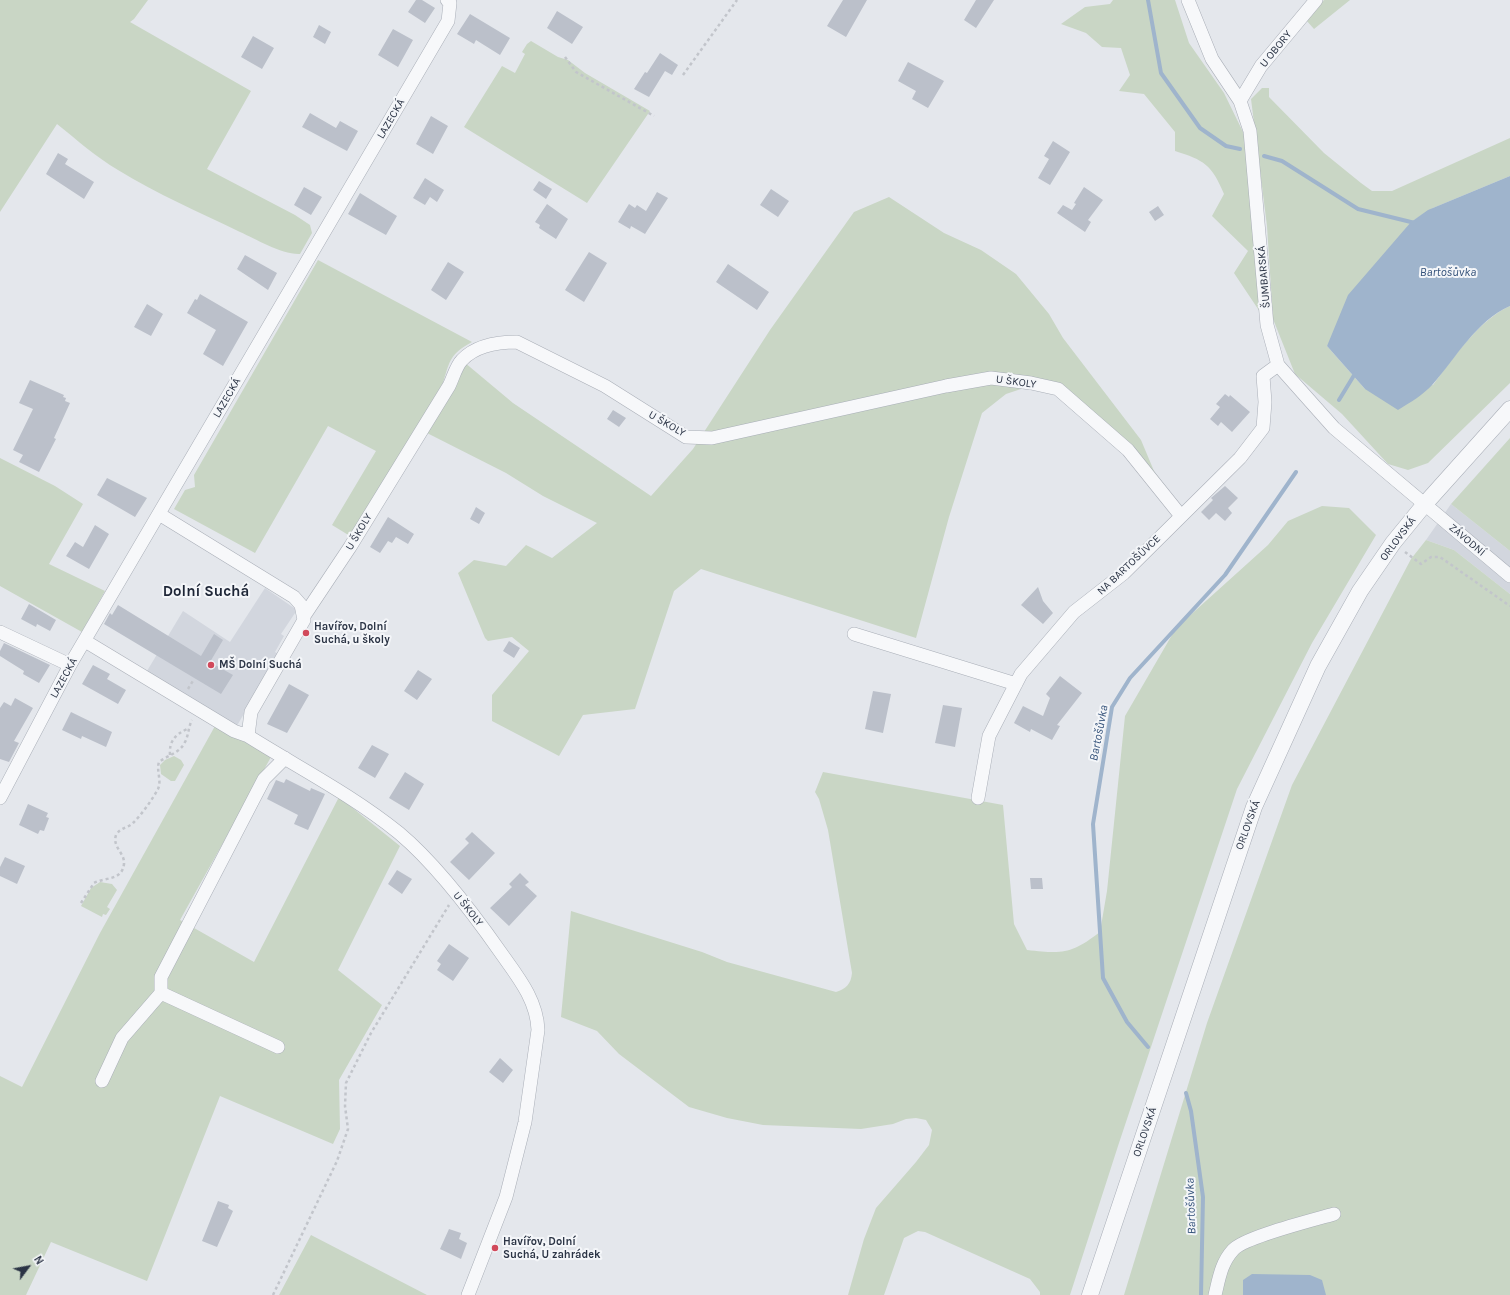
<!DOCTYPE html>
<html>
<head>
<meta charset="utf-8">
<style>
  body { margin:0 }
  #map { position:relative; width:1510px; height:1295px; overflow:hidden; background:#e4e7ec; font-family:Karla,sans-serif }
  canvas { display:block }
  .north { position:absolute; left:8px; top:1247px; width:40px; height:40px; -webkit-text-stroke:3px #f4f6f9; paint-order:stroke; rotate:58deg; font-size:11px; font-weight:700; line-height:16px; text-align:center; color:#2b3445 }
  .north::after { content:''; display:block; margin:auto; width:14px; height:18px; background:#2b3445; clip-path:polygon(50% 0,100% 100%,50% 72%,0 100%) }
</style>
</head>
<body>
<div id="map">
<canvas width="1510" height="1295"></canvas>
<div class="north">N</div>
</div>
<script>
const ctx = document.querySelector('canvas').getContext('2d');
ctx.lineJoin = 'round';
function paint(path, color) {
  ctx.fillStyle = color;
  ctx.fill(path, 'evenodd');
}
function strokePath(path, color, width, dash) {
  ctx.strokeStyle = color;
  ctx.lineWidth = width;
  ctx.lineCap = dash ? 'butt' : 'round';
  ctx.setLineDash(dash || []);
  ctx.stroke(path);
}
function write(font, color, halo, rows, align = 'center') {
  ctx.font = font + ' Karla,sans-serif';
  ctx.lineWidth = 4;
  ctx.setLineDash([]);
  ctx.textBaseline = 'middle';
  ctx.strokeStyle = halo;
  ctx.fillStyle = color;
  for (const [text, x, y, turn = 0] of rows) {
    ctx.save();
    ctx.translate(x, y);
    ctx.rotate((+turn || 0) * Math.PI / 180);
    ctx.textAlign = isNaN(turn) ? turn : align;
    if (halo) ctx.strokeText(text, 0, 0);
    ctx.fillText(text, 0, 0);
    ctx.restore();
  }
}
paint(new Path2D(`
  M1451 504 1510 551V594L1454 550 1426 540Z
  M265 588 297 610 281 634 284 636 275 652 278 654 234 731 144 676 183 611 230 642Z`), '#d2d6de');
paint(new Path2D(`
  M0 0H148L134 19 130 22 251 91 207 169 295 215 310 225 312 233 300 254C282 255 256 239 240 232 199 212 157 194 118 170 96 157 77 140 57 124L0 212Z
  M1113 0H1175L1189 43 1224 93 1244 134 1260 312 1234 273 1248 251 1212 216 1224 194C1212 165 1204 160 1175 151V132L1144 94 1119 91 1130 75 1121 48 1102 47 1086 33 1061 24 1085 7 1110 4Z
  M1324 0H1350L1314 29 1306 20Z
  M531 41 558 57 568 60 585 73 650 111 587 203 464 127 502 66 515 73 525 54 522 52 527 44Z
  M1262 88H1269V97L1324 153 1361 183 1372 191H1392L1510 138V176L1433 208 1411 222 1327 346 1365 389 1433 385C1452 359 1480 319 1510 306V383L1428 463 1408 470 1388 464 1342 414 1295 374 1273 319 1267 226 1251 99Z
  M889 197 944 233 981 250 1016 274 1049 314 1063 338 1141 440 1154 471 1181 507 1062 386 1027 387 1006 394 982 413 949 517 916 638 701 569 674 591 635 709 583 715 559 756 492 721V695L529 651 512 637 488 641 485 638 458 573 474 560 506 566 526 545 552 558 597 523 543 496 506 473 425 432 464 362 513 403 651 496 693 449 770 330 854 212Z
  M318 260 472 342C450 354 450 360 443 383L352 534 350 536 332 525 376 451 328 426 255 553 174 509 185 490 195 487 194 475Z
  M1510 438V551L1451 504Z
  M0 458 55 486 83 504 49 564 105 591 82 632 0 586Z
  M1322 506 1349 508 1376 535 1312 643 1237 789 1118 1146 1070 1295H1040V1292L1030 1279 925 1232 918 1231 904 1238 884 1295H848L864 1239 876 1208 916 1162 929 1145 932 1130 926 1120 916 1118 906 1119 893 1124 861 1129 763 1125 727 1118 689 1107 619 1054 597 1031 561 1017 571 911 702 952 727 962 836 992C846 989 851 984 852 973L828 830 819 799 815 792 823 772 1003 805 1014 924 1027 950C1064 954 1071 954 1100 932L1107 891 1125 716 1176 628 1268 545 1288 521Z
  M1426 540 1454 550 1510 594V1295H1124L1207 1023 1292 785 1411 559Z
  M215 726 247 741 271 757 180 920 254 962 339 797 400 846 338 970 382 1005 339 1080 340 1129 333 1144 220 1096 147 1281 51 1242 26 1295H0V1076L22 1087 100 933Z
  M174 756 181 760 184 765 175 781H171L161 774 160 765 165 760Z
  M100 882 112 884 117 890 107 907 110 909 106 915 103 914 102 917 81 906 91 888Z
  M311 1235 427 1295H279Z`), '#c9d6c5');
paint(new Path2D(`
  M1510 176V306C1476 321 1456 358 1433 384 1423 395 1411 402 1398 410L1365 389 1327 346 1348 295 1411 222 1428 210Z
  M1252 1274 1310 1275 1322 1280 1326 1295H1243V1280Z`), '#9fb4cc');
strokePath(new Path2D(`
  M1148 0 1161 73 1200 128 1226 146 1240 149
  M1264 156 1282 161 1358 209 1415 223
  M1339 400 1356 372
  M1148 1047 1127 1022 1103 978 1093 824 1112 707 1130 678 1225 575 1296 472
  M1186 1093 1191 1111 1203 1197 1201 1295`), '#9fb4cc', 4);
paint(new Path2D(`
  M416 0H422L435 8 425 23 408 12Z
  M843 0H867L846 37 827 26Z
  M976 0H994L976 28 964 20Z
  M557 11 583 27 572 44 547 28Z
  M470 14 510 38 500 55 476 40 474 44 457 34Z
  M319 25 331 32 325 44 313 37Z
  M393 29 413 40 398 67 378 55Z
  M253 36 274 48 262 69 241 57Z
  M660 53 678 65 672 75 665 71 649 97 634 89 645 72 647 73Z
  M908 62 944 81 928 108 912 99 916 91 898 81Z
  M310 113 336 128 340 121 358 131 347 151 302 127Z
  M431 116 448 126 433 154 416 144Z
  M1053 141 1070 152 1050 185 1038 178 1049 159 1044 156Z
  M58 153 68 159 65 164 94 182 84 199 46 174Z
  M425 178 444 190 437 202 430 197 425 205 413 198Z
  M539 181 552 189 546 199 533 190Z
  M304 187 322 197 311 215 294 205Z
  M1084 187 1103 200 1088 220 1091 222 1085 232 1057 213 1063 205 1072 210 1076 204 1074 203Z
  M771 189 789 201 778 217 760 205Z
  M657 192 668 198 645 234 631 226 630 229 618 222 629 204 635 208 637 205 646 211Z
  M360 193 397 216 386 235 348 214Z
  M547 204 568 219 556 239 539 228 540 225 535 222Z
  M1158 206 1164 215 1155 221 1149 212Z
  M589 252 607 263 584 302 565 290Z
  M245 255 277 273 268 290 237 269Z
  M448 262 464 272 446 300 431 290Z
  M728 264 769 292 757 310 716 282Z
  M200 294 248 322 223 366 203 354 216 330 187 313 195 299 197 300Z
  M147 304 163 314 151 336 134 327Z
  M30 380 64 395 63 397 66 398 65 401 70 403 54 438 56 439 39 472 19 462 23 455 13 450 33 409 19 403Z
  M1225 394 1229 397 1230 395 1250 412 1232 432 1221 422 1218 426 1210 419 1220 407 1216 404Z
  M613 410 626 418 619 427 607 419Z
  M107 478 147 498 135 517 97 495Z
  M1225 486 1238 498 1228 508 1232 513 1225 521 1216 513 1209 520 1201 512 1213 500 1211 498Z
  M476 507 485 513 479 524 470 519Z
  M388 517 414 534 408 544 396 537 392 543 388 541 380 553 370 547Z
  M95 525 109 534 89 569 66 556 75 542 83 547Z
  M1038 587 1043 601 1053 613 1043 624 1021 605Z
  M29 604 56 620 50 631 37 624 36 627 21 619Z
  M118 605 201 656 214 634 223 640 210 662 233 675 221 694 104 624 110 613 112 615Z
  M509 641 520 648 514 658 503 651Z
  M4 643 50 665 39 683 23 674 24 671 0 656V651Z
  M93 665 110 674 107 679 126 690 118 704 82 684Z
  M418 670 432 679 417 700 404 691Z
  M1060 676 1082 693 1057 725 1060 726 1052 740 1031 729 1030 732 1014 723 1023 706 1043 716 1050 698 1046 694Z
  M289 684 309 695 287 733 267 724Z
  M873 691 891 694 883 733 865 729Z
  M15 698 33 708 14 741 19 743 9 762 0 759V708L4 702 11 706Z
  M943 705 962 708 955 747 935 743Z
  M71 712 112 732 106 747 82 736 81 739 62 730Z
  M372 745 389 754 375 778 358 768Z
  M405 772 424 784 409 810 389 798Z
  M286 779 310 791 311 788 325 794 308 830 294 824 298 815 267 799 276 780 284 783Z
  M28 804 48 813 46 817 49 818 44 831 40 830 38 834 19 825Z
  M472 832 495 853 469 880 450 862 469 843 465 839Z
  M5 857 25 866 17 884 0 876V867Z
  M397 870 412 879 402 894 388 884Z
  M520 873 529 882 525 885 537 896 509 926 490 908 512 887 509 884Z
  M1030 878H1042L1043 889H1031Z
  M449 944 469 958 453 981 437 970 441 964 437 961Z
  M500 1058 513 1070 503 1083 489 1072Z
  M218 1201 229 1205 228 1208 233 1211 217 1247 202 1241Z
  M449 1229 461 1233 459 1239 467 1243 461 1259 440 1249Z`), '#bbc0ca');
const minor = new Path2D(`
  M1188 0 1212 59 1240 101 1250 131 1267 325 1278 365 1334 428 1510 576
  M1240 101 1261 66 1316 0
  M159 514 294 597 301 605 304 620 251 712 248 736C299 768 352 795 399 833 436 864 473 913 501 953 518 977 537 1000 538 1030L525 1122 506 1197 468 1295
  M304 616 350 547 449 386C453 378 456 366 462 360 476 345 498 342 517 342L605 386 686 437 712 438 946 386 991 378 1031 383 1058 389 1128 450 1181 516
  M0 632 70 665
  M854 634 1016 684
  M85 641 234 731 248 736
  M0 798 70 665 448 21 450 3 447 0
  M978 798 989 736 1021 674 1074 612 1124 573 1240 458 1263 428 1265 402 1263 376 1278 365
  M278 1047 161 993V977L264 779 285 758
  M102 1081 122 1038 161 993
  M1215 1295C1219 1279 1221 1263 1233 1250 1244 1237 1314 1220 1334 1214`);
const tertiary = new Path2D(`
  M1090 1295 1254 807 1318 666 1360 591 1393 543 1424 505 1510 409`);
strokePath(minor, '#a9aeb7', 14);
strokePath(tertiary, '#a9aeb7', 17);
strokePath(new Path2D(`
  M565 57 576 72 654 116
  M683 75 737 0
  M1405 552 1421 564 1431 557H1440L1510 606
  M188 689 194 679
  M170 755C169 741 175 735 187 729
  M81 903 94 883C105 877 122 881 124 864 125 853 112 847 116 835 121 827 128 828 133 823 142 814 152 800 158 789 162 780 156 771 159 762 168 755 180 753 185 742 189 734 188 728 192 720
  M273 1295 337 1161 348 1129 345 1106 346 1083 371 1033 449 905`), '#c2c5cb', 2.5, [3, 3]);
strokePath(minor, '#f7f8fa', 13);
strokePath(tertiary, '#f7f8fa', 16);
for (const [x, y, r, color] of [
  [306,633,4,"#d1495b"],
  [211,665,4,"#d1495b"],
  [495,1248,4,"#d1495b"]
]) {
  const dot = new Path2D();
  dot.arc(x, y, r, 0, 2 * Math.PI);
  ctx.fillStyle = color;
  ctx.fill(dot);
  strokePath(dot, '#f4f6f9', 1.5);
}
write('11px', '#2b3445', '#f4f6f9', [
  ["U OBORY",1276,49,-51],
  ["LAZECKÁ",391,119,-60],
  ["ŠUMBARSKÁ",1264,277,-95],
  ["U ŠKOLY",1016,382,8],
  ["LAZECKÁ",227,398,-60],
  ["U ŠKOLY",667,424,30],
  ["U ŠKOLY",359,532,-59],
  ["ORLOVSKÁ",1398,539,-53],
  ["ZÁVODNÍ",1467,540,40],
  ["NA BARTOŠŮVCE",1129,565,-43],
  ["LAZECKÁ",64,678,-61],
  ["ORLOVSKÁ",1248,825,-70],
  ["U ŠKOLY",468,909,51],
  ["ORLOVSKÁ",1145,1132,-71]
]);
write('bold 11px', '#2b3445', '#f4f6f9', [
  ["Havířov, Dolní",314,627],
  ["Suchá, u školy",314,640],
  ["MŠ Dolní Suchá",219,665],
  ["Havířov, Dolní",503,1242],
  ["Suchá, U zahrádek",503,1255]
], 'left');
write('italic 12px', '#34527a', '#f4f6f9', [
  ["Bartošůvka",1448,273],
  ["Bartošůvka",1099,733,-79],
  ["Bartošůvka",1191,1206,-92]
]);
write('bold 15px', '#1d2536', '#f4f6f9', [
  ["Dolní Suchá",206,592]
]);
</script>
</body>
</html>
